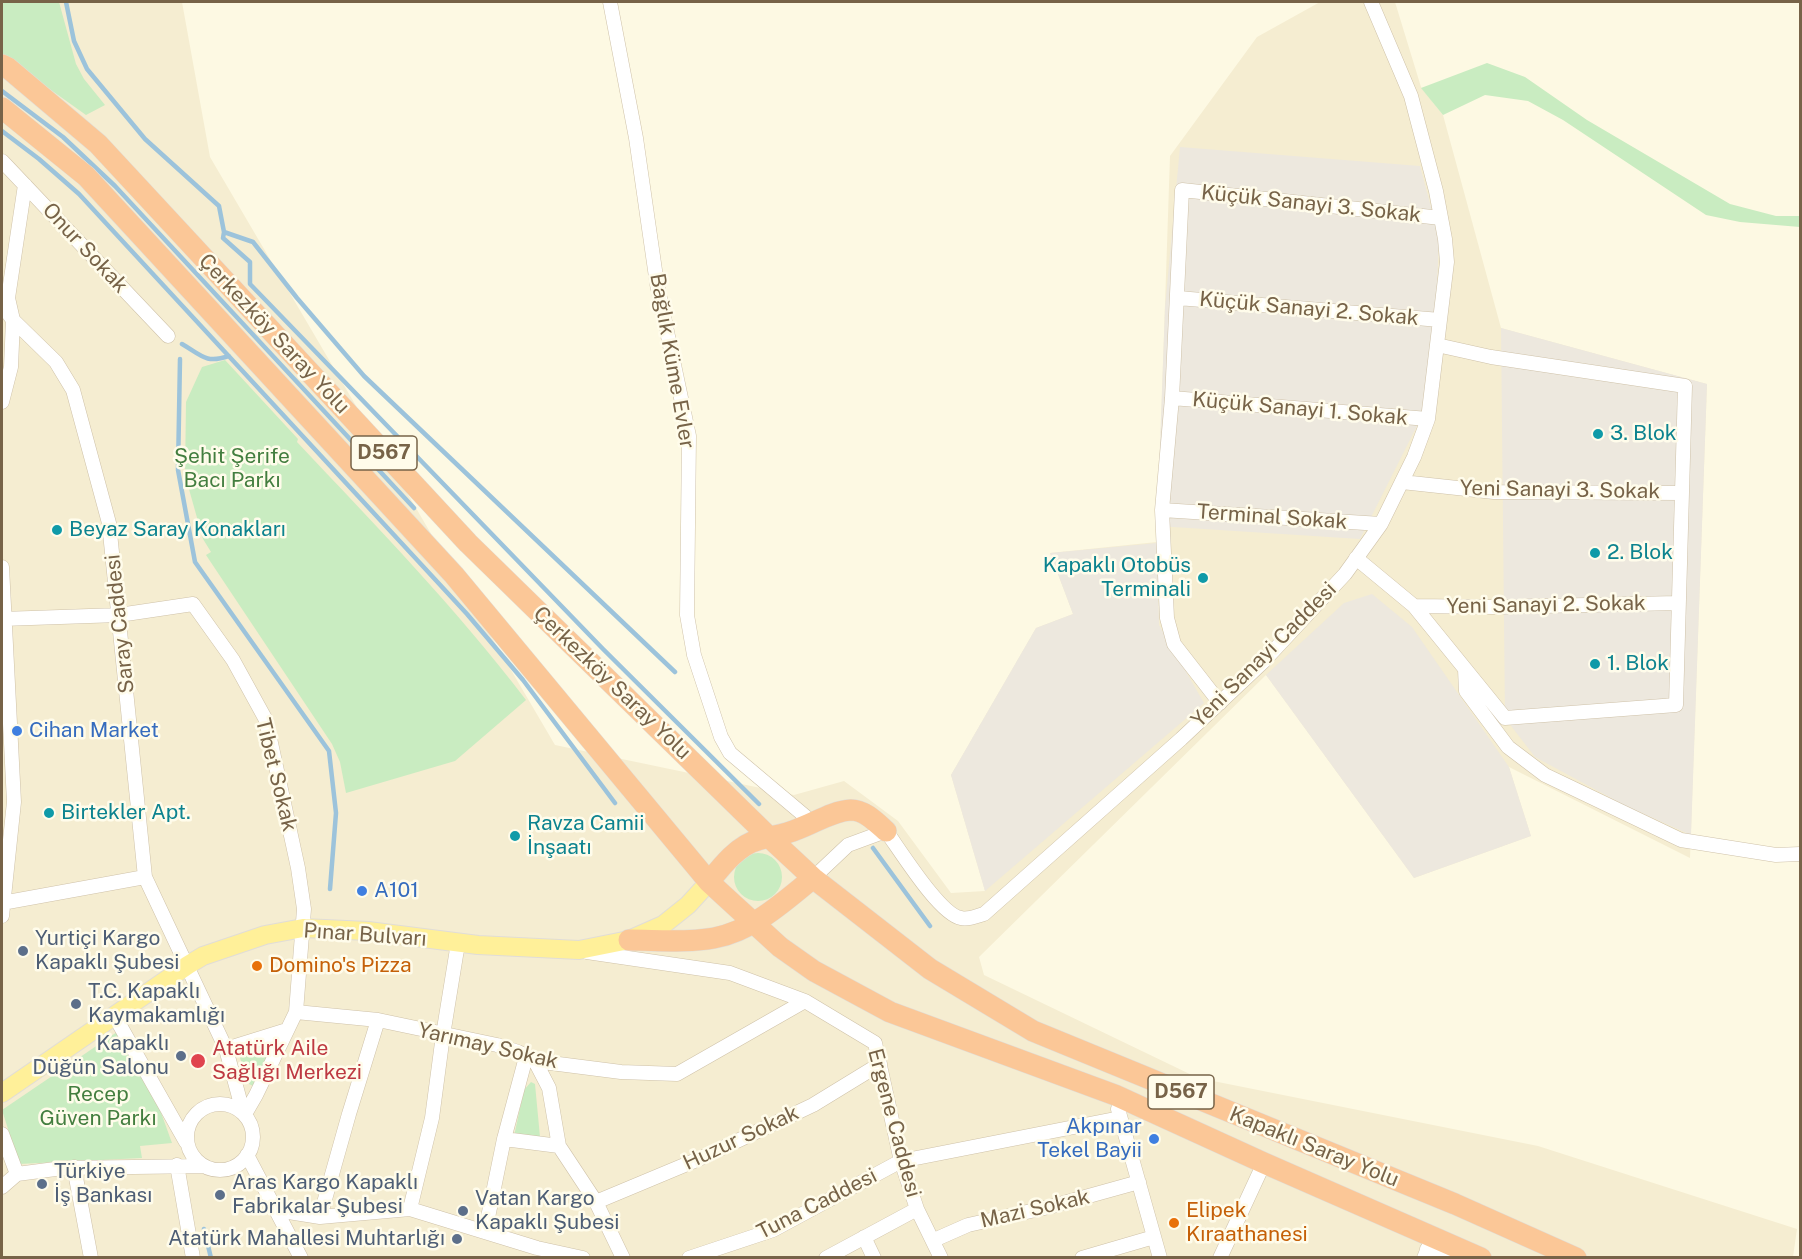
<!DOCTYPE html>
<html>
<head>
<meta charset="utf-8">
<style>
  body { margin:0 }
  #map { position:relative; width:1802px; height:1259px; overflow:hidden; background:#fdf9e3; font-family:"Public Sans",sans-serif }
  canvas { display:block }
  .frame { position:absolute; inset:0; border:3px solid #776348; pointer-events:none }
</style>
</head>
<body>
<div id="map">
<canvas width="1802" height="1259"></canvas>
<div class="frame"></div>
</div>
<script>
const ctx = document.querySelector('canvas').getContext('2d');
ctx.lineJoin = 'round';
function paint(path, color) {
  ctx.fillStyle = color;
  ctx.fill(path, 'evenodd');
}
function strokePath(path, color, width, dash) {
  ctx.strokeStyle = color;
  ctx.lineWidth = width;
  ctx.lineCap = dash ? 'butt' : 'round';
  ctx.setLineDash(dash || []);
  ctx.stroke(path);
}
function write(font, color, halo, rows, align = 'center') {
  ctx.font = font + ' "Public Sans",sans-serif';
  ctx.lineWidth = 5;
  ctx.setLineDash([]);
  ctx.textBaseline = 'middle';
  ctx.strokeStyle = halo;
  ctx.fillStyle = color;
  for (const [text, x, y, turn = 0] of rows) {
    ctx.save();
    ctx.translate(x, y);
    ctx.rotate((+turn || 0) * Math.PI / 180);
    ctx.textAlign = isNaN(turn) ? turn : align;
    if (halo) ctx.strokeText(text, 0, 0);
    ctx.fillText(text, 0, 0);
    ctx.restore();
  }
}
paint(new Path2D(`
  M2 2H182L210 157 555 745 794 795 844 781 898 821 951 893 985 891 951 775 1036 628 1073 614 1050 553 1157 542 1170 156 1257 37 1320 2H1395L1421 87 1443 115 1501 328 1707 384 1690 858 1509 767 1531 836 1414 878 1266 675 979 957 984 975 1198 1078 1538 1146 1797 1229 1793 1257 2 1258Z`), '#f5edd1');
paint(new Path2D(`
  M1180 147 1420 166 1439 237 1436 311 1426 408 1360 539 1157 526 1165 307Z
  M1501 328 1707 384 1691 835 1624 805 1535 757 1505 718Z
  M1157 543 1159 625 1204 703 985 891 951 775 1036 628 1073 614 1050 553Z
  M1372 594 1412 627 1509 767 1531 836 1414 878 1266 675 1344 603Z`), '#ede8de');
paint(new Path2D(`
  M2 2H59L76 64 84 79 105 105 86 115 2 55Z
  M1487 63 1525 77 1587 120 1730 204 1776 216H1800V227L1740 222 1706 215 1563 120 1528 101 1485 95 1443 115 1421 88Z
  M225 360 298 439 297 442C376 526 456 608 526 700L455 761 346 793 340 762 332 744 206 555 211 552 203 539 185 475 186 402 202 367Z
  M734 877a24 24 0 1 1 48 0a24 24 0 1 1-48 0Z
  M117 1032 159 1107 172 1143 140 1146 142 1158 19 1164 2 1110Z
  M274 1042 253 1086 249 1084 240 1058 244 1049Z
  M531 1082 535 1084 540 1137 514 1136 524 1090Z`), '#c9ecc1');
strokePath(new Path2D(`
  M66 2 74 41 87 69 145 139 219 206 224 232 223 238 250 262V284L603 649 759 804
  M2 91 63 137 115 186 414 508
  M2 131 39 159 79 194 467 614 523 680 615 803
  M224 232 253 242 297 298 364 376 675 672
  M182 344C201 355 205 364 229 356
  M180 359 178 470 195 562 329 751 336 813 330 889
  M873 848 930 926
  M204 1229 211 1258`), '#9cc3db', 4.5);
const minor = new Path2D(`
  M610 2 636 138 657 284 689 436 687 615 694 655 721 737 730 753 812 822
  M2 161 168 336
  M1178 298 1440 320
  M2 305 13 320 56 362 73 390 109 523 145 877 226 1049 239 1097 241 1111
  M1172 398 1428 419
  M2 402 11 367 13 320 8 298 25 185
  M1402 482 1494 492 1682 493
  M1162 510 1381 524
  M1356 558 1414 606 1505 718 1676 705 1685 386 1491 357 1437 345
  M2 567 14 802 2 916
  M1414 606 1495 607 1678 603
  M2 619 119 615 193 604 233 660 266 720 298 868 304 909 296 1012 256 1095 245 1114
  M1465 669 1466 691 1508 747 1545 775 1681 840 1776 855 1800 854
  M1220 703 1174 644 1167 618 1162 510 1172 398 1182 190 1441 218
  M813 878 848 845 886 831C900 850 940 915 961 918 969 920 976 916 984 914L1181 739 1263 662 1345 574 1381 524 1414 457 1428 419 1447 262 1445 239 1436 191 1411 96 1371 2
  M2 903 145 877
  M587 952 730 973 805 1001 875 1043 901 1161 917 1209 941 1258
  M296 1012 378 1020 497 1045 518 1052 535 1061 621 1072 677 1074 805 1001
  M114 1015 186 1142
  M226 1049 287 1030
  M535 1061 549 1088 559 1146 596 1202 623 1258
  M187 1137a33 33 0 1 1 66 0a33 33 0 1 1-66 0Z
  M1118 1109 1160 1258
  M2 1134 17 1174
  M504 1139 559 1146
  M247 1155 301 1258
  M177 1165 193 1258
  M74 1167 91 1258
  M2 1187 17 1174 63 1168 204 1166
  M596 1202 699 1159 813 1105 880 1064
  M410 1209 432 1118 443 1035 458 943
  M276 1210 320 1217 410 1209 537 1248 583 1258
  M320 1217 349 1114 378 1020
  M485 1232 504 1139 526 1057
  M864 1237 874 1258
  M934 1240 968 1225 1049 1207 1139 1182
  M1427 1249 1447 1258
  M689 1258 773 1230 901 1161 1120 1118
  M826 1258 917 1209
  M1082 1258 1154 1237
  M1220 1258 1264 1163
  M1424 1258 1433 1236`);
const major = new Path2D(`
  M2 1093 188 965 203 956 265 935 303 928 368 931 478 945 579 950 629 940 663 925 688 905 709 882`);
const highway = new Path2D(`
  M2 65 8 68 98 144 468 543 770 838 813 878 930 969 1033 1031 1455 1204 1576 1258
  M2 108 86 176 454 575 709 882 780 947 814 971 890 1012 1115 1095 1264 1163 1481 1258
  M709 882C721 867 738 845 758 840 771 836 785 835 798 829 815 823 832 811 851 810 865 810 877 823 886 831
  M629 940C656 940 687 943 714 938 752 931 784 902 813 878`);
strokePath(minor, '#cfc2a9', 15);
strokePath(major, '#e1ddd7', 20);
strokePath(highway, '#e1ddd7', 22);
strokePath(minor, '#fff', 14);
strokePath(major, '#fff099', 18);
strokePath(highway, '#fbc797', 21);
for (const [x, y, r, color] of [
  [1598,434,6,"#0f9aa8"],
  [57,530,6,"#0f9aa8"],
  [1595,553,6,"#0f9aa8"],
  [1203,578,6,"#0f9aa8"],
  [1595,664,6,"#0f9aa8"],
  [17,731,6,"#3f7fe0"],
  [49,813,6,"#0f9aa8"],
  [515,836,6,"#0f9aa8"],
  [362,891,6,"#3f7fe0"],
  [23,951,6,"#5c6f8a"],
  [257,966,6,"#e8710a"],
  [76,1004,6,"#5c6f8a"],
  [181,1056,6,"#5c6f8a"],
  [198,1061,8,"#e0444e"],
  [1154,1139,6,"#3f7fe0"],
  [42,1184,6,"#5c6f8a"],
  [220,1195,6,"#5c6f8a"],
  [463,1211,6,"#5c6f8a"],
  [1174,1223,6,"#e8710a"],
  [457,1239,6,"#5c6f8a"]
]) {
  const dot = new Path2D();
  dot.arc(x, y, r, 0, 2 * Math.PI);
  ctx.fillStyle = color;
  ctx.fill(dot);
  strokePath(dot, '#fffceb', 2);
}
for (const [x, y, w] of [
  [384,453,66],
  [1181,1092,66]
]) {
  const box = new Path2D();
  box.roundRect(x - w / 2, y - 17, w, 34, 4.5);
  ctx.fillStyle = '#fffceb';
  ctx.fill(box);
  strokePath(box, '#776348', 1.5);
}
write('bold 20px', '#776348', null, [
  ["D567",384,453],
  ["D567",1181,1092]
]);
write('21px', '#776348', '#fffceb', [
  ["Küçük Sanayi 3. Sokak",1311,204,6],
  ["Onur Sokak",85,248,47],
  ["Küçük Sanayi 2. Sokak",1309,309,5],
  ["Çerkezköy Saray Yolu",274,334,47],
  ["Bağlık Küme Evler",672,361,80],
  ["Küçük Sanayi 1. Sokak",1300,409,5],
  ["Yeni Sanayi 3. Sokak",1560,490,1],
  ["Terminal Sokak",1272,517,4],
  ["Yeni Sanayi 2. Sokak",1546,605,-1],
  ["Saray Caddesi",120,624,-96],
  ["Yeni Sanayi Caddesi",1264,655,-45],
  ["Çerkezköy Saray Yolu",612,683,44],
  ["Tibet Sokak",276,775,76],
  ["Pınar Bulvarı",365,935,4],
  ["Yarımay Sokak",488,1046,13],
  ["Ergene Caddesi",894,1123,75],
  ["Huzur Sokak",741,1138,-25],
  ["Kapaklı Saray Yolu",1314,1147,22],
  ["Tuna Caddesi",817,1204,-27],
  ["Mazi Sokak",1035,1209,-13]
]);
write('21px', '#0d838f', '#fffceb', [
  ["3. Blok",1610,434],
  ["Beyaz Saray Konakları",69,530],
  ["2. Blok",1607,553],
  ["Kapaklı Otobüs",1191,566,"right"],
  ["Terminali",1191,590,"right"],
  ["1. Blok",1607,664],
  ["Birtekler Apt.",61,813],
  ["Ravza Camii",527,824],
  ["İnşaatı",527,848]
], 'left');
write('21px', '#437e3f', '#fffceb', [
  ["Şehit Şerife",232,457],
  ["Bacı Parkı",232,481],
  ["Recep",98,1095],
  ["Güven Parkı",98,1119]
]);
write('21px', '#366cbe', '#fffceb', [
  ["Cihan Market",29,731],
  ["A101",374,891],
  ["Akpınar",1142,1127,"right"],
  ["Tekel Bayii",1142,1151,"right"]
], 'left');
write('21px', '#4e5e75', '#fffceb', [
  ["Yurtiçi Kargo",35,939],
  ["Kapaklı Şubesi",35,963],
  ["T.C. Kapaklı",88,992],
  ["Kaymakamlığı",88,1016],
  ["Kapaklı",169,1044,"right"],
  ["Düğün Salonu",169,1068,"right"],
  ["Türkiye",54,1172],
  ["İş Bankası",54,1196],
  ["Aras Kargo Kapaklı",232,1183],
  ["Fabrikalar Şubesi",232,1207],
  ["Vatan Kargo",475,1199],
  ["Kapaklı Şubesi",475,1223],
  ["Atatürk Mahallesi Muhtarlığı",445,1239,"right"]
], 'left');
write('21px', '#c56008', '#fffceb', [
  ["Domino's Pizza",269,966],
  ["Elipek",1186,1211],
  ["Kıraathanesi",1186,1235]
], 'left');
write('21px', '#be3a42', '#fffceb', [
  ["Atatürk Aile",212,1049],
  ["Sağlığı Merkezi",212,1073]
], 'left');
</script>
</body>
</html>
